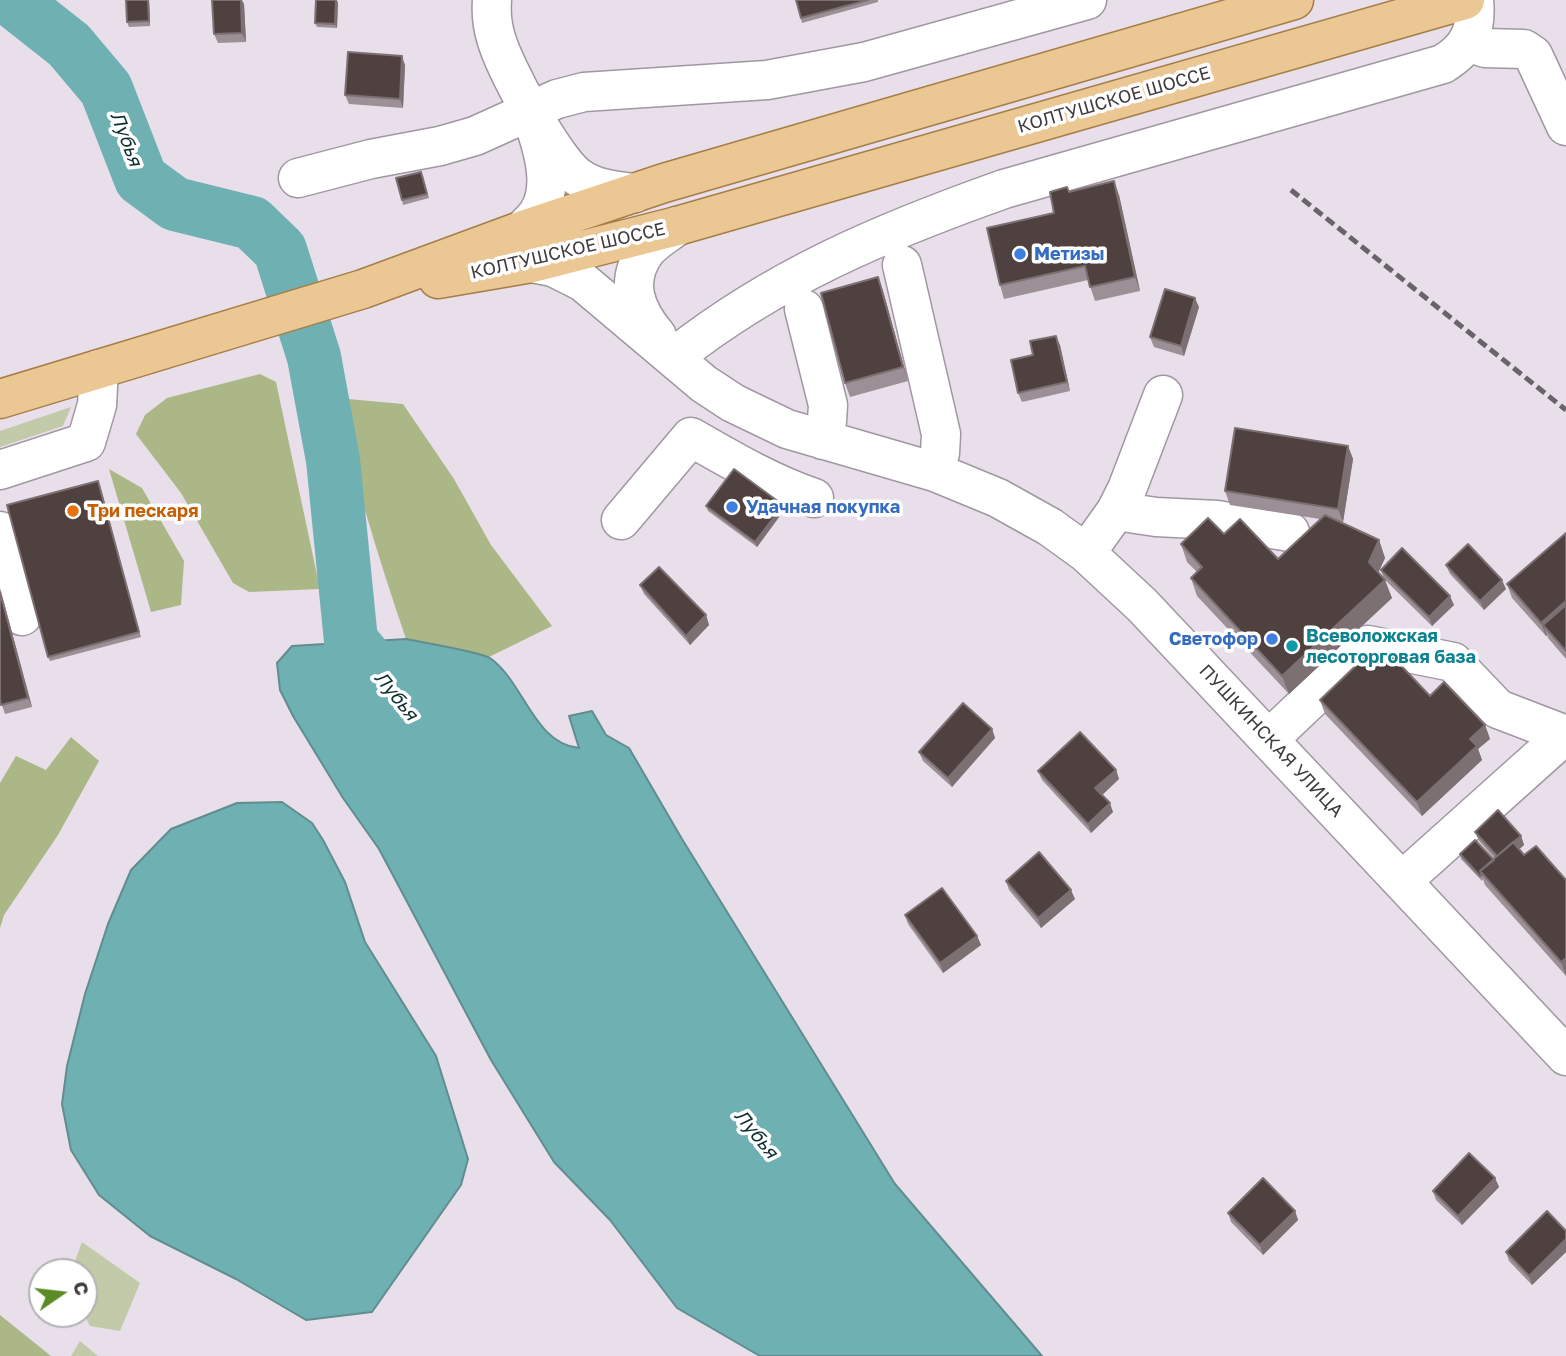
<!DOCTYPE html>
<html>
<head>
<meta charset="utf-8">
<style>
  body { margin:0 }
  #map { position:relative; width:1566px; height:1356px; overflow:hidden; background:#e8dfeb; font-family:"Golos Text",sans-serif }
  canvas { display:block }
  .north { position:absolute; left:28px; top:1258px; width:70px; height:70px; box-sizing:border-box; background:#fff; border:2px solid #b2b1b3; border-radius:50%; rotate:76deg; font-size:19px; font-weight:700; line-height:28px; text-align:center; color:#3f3b40 }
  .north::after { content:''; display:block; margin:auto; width:24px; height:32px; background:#5a8c23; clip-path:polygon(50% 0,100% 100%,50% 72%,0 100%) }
</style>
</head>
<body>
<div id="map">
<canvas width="1566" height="1356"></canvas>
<div class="north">С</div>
</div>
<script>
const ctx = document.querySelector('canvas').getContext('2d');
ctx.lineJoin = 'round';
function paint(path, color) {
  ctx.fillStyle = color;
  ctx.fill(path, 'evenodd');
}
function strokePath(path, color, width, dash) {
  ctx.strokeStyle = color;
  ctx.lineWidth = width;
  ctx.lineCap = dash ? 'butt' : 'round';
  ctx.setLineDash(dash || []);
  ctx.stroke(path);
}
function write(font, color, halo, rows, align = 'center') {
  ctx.font = font + ' "Golos Text",sans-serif';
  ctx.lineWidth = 7;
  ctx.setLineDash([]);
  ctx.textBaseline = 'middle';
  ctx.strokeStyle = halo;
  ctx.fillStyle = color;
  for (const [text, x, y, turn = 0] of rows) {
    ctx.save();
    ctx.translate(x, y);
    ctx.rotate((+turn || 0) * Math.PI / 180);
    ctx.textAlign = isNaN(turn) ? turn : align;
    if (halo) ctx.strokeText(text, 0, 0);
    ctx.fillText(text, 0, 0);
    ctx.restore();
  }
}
paint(new Path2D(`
  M71 407 63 426 0 447V431Z
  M82 1242 140 1283 120 1331 90 1326 84 1314V1272H71Z
  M80 1341 98 1356H71Z`), '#c2caa9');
paint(new Path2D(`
  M260 374 276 382 320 589 249 592 233 583 181 493 136 434 145 415 167 398Z
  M337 398 403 404 454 479 491 545 552 626 489 657 406 639C379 559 354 480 337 398Z
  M109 469 142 488 184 561 181 605 151 612Z
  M71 737 99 761 58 835 4 915 0 928V783L16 756 46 770Z
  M0 1315 51 1356H0Z`), '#acb788');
const water = new Path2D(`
  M406 639C421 642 481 652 490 658 524 682 534 744 579 748L569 716 592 711 606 735 629 748 682 839 895 1184 1042 1356H760L677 1308 610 1220 554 1162 491 1060 379 849 343 798 293 716 280 690 277 663 292 646Z
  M282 802 312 823 323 840 345 882 365 942 436 1056 468 1159 461 1185 372 1312 306 1320 236 1279 150 1236 99 1195 71 1150 62 1104 67 1066 85 994 108 924 131 870 171 829 237 803Z`);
paint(water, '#6fb0b3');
strokePath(water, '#618d90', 2);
strokePath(new Path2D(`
  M15 0 17 4 69 45 106 89 141 179 175 204 252 223 280 250 314 357 333 460 351 641 398 698`), '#6fb0b3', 54);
const minor = new Path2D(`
  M492 0C491 13 492 25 496 38 504 67 554 160 578 177 594 189 616 191 635 193
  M1468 42 1485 48 1524 49 1533 55 1566 126
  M298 178 371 159 440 146 475 136 557 99 584 92 767 80 864 62 1087 0
  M523 230C528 224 534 219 538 213 553 189 545 157 537 132
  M532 263 553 267 583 282 704 384 733 403 787 429 935 472 998 498 1050 527 1086 553 1142 605 1566 1056
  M902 265 941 434 940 453 935 472
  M804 309 828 405 827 421 823 440
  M657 336C635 310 624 281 646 251 654 241 667 234 677 226
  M674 357C775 277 883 232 1004 189L1443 64C1469 48 1477 31 1474 0
  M0 470 86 442 97 405 99 369
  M1116 511 1156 517 1217 520 1290 532
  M621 520 691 437C731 460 770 483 814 498
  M0 531 22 616
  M1086 553 1116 511 1127 489 1163 395
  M1269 739 1368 645 1453 662 1498 709 1566 735
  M1402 881 1565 735`);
const major = new Path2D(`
  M438 279 532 263 677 226 1465 0
  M0 399 363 289 523 230 664 183 1294 0`);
strokePath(minor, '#a097a2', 41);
strokePath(major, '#a67d47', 41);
strokePath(minor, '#fff', 38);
strokePath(major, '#ebc793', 38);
strokePath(new Path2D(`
  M1291 190 1566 410`), '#69636a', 5, [10, 5]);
paint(new Path2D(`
  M149 0 150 26 129 27 127 22Z
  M796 0H878V2L802 23Z
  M338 2 337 28 317 27 315 23Z
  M244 4 246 42 218 43 214 34Z
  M405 65 403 108 349 104 345 95Z
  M423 176 429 198 403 205 402 200Z
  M1069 192 1119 195 1140 291 1095 301 1088 280 1004 299 1000 285Z
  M878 277 883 291 908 381 850 397 845 383Z
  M1199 307 1184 356 1154 347 1150 337Z
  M1060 345 1070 391 1022 402 1018 393 1033 355Z
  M1348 446 1353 459 1343 522H1340L1379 540 1385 558 1378 573 1392 598 1289 694 1197 596 1191 578 1197 572 1187 562 1181 544 1224 534 1278 559 1320 519 1230 505 1225 491Z
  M100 485 141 637 50 661 48 657Z
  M783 505 785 509 757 547 708 511 706 506Z
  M1566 533V659L1548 638 1547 635 1546 636 1512 598 1507 584Z
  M1446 565 1506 589 1484 610 1450 574Z
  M1381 570 1454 605 1432 626 1384 579Z
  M640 585 706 615 709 625 690 645 644 594Z
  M0 588 32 707 5 714 0 699Z
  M1430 696 1485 725 1490 739 1478 749 1482 760 1422 816 1325 714 1320 700Z
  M992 729 995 738 952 787 923 761 919 752Z
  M1116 770 1119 779 1102 795 1113 812 1091 833 1042 780 1038 771Z
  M1475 832 1521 836 1524 845 1519 849 1524 855 1566 880V976L1485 885 1483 879 1482 881 1461 859 1460 854 1494 860 1495 859 1479 841Z
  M1006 881 1075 899 1041 928 1009 890Z
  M905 915 977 936 981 945 943 973 908 924Z
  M1495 1178 1499 1187 1462 1225 1436 1200 1433 1191Z
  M1295 1211 1298 1220 1263 1255 1231 1222 1228 1213Z
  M1566 1231V1252L1532 1285 1509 1261 1506 1252Z`), '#9c9096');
paint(new Path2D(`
  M148 0H149L150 26 149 21Z
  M241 0H242L244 4 246 42 242 33Z
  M336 0 338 2 337 28 335 24Z
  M402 56 405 65 403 108 400 99Z
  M1114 181 1119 195 1140 291 1135 277Z
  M878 277 883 291 908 381 903 367Z
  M1195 298 1199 307 1184 356 1181 346Z
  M1056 336 1060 345 1070 391 1067 382Z
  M1348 446 1353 459 1343 522 1338 509Z
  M783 505 785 509 757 547 755 542Z
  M1379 540 1385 558 1375 580 1369 562Z
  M1385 580 1392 598 1289 694 1282 676Z
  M1502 580 1506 589 1484 610 1480 601Z
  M0 588 32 707 28 698Z
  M1450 596 1454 605 1432 626 1429 617Z
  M1566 601V619L1543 625 1547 635 1546 636 1541 623Z
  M706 615 709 625 690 645 686 636Z
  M1485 725 1490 739 1478 749 1482 760 1422 816 1417 802 1470 739Z
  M992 729 995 738 952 787 948 778Z
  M1116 770 1119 779 1099 798 1095 788Z
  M1110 803 1113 812 1091 833 1088 824Z
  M1521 836 1524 845 1501 866 1498 857Z
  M1071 890 1075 899 1041 928 1038 918Z
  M977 936 981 945 943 973 940 963Z
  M1566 958V976L1561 962Z
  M1495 1178 1499 1187 1462 1225 1458 1216Z
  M1295 1211 1298 1220 1263 1255 1260 1245Z
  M1566 1239V1252L1532 1285 1529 1276Z`), '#7d7073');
const building = new Path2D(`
  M126 0H148L149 21 127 22Z
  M212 0H241L242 33 214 34Z
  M316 0H336L335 24 315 23Z
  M796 0H868L801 18Z
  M348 52 402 56 400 99 345 95Z
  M421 172 427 194 402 200 396 178Z
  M1114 181 1135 277 1090 287 1085 266 1000 285 987 228 1054 213 1050 192 1067 187 1069 192Z
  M878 277 903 367 845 383 821 293Z
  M1165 289 1195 298 1181 346 1150 337Z
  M1056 336 1067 382 1018 393 1011 360 1033 355 1030 341Z
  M1235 428 1348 446 1338 509 1225 491Z
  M734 469 783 505 755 542 706 506Z
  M98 481 139 632 48 657 7 505Z
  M1325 515 1379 540 1369 562 1385 580 1282 676 1191 578 1202 567 1181 544 1208 518 1224 534 1240 519 1278 559Z
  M1566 533V601L1541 623 1507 584Z
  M1468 544 1502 580 1480 601 1446 565Z
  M1402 548 1450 596 1429 617 1381 570Z
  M659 567 706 615 686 636 640 585Z
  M0 592 28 698 1 705 0 699Z
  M1566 605V651L1543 625Z
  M1368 654 1380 666 1391 655 1430 696 1444 682 1485 725 1470 739 1477 746 1417 802 1320 700Z
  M963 703 992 729 948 778 919 752Z
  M1080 732 1116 770 1095 788 1110 803 1088 824 1038 771Z
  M1498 810 1521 836 1497 856 1475 832Z
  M1475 840 1494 860 1480 871 1482 875 1480 876 1460 854Z
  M1513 842 1524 855 1536 846 1566 880V958L1561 962 1480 871Z
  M1039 852 1071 890 1038 918 1006 881Z
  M942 888 977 936 940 963 905 915Z
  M1469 1153 1495 1178 1458 1216 1433 1191Z
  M1263 1178 1295 1211 1260 1245 1228 1213Z
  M1547 1211 1566 1231V1239L1529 1276 1506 1252Z`);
paint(building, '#4f4140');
strokePath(building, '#7d7073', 2);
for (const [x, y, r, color] of [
  [1020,254,7,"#3f7fe0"],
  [732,507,7,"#3f7fe0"],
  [73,511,7,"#e8710a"],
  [1272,639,7,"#3f7fe0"],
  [1292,646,7,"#0f9aa8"]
]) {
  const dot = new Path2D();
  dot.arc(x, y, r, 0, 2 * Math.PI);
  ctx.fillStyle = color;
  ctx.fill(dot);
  strokePath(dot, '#fff', 2.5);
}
write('18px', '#3f3b40', '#fff', [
  ["КОЛТУШСКОЕ ШОССЕ",1114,100,-16],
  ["КОЛТУШСКОЕ ШОССЕ",568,251,-13],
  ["ПУШКИНСКАЯ УЛИЦА",1271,741,47]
]);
write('bold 18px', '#366cbe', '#fff', [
  ["Метизы",1034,254],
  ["Удачная покупка",746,507],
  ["Светофор",1258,639,"right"]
], 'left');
write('bold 18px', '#c56008', '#fff', [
  ["Три пескаря",87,511]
], 'left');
write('bold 18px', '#0d838f', '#fff', [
  ["Всеволожская",1306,636],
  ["лесоторговая база",1306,657]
], 'left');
write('italic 19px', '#0e2f31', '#fff', [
  ["Лубья",126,139,69],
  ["Лубья",396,696,51],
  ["Лубья",756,1134,51]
]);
</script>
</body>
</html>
